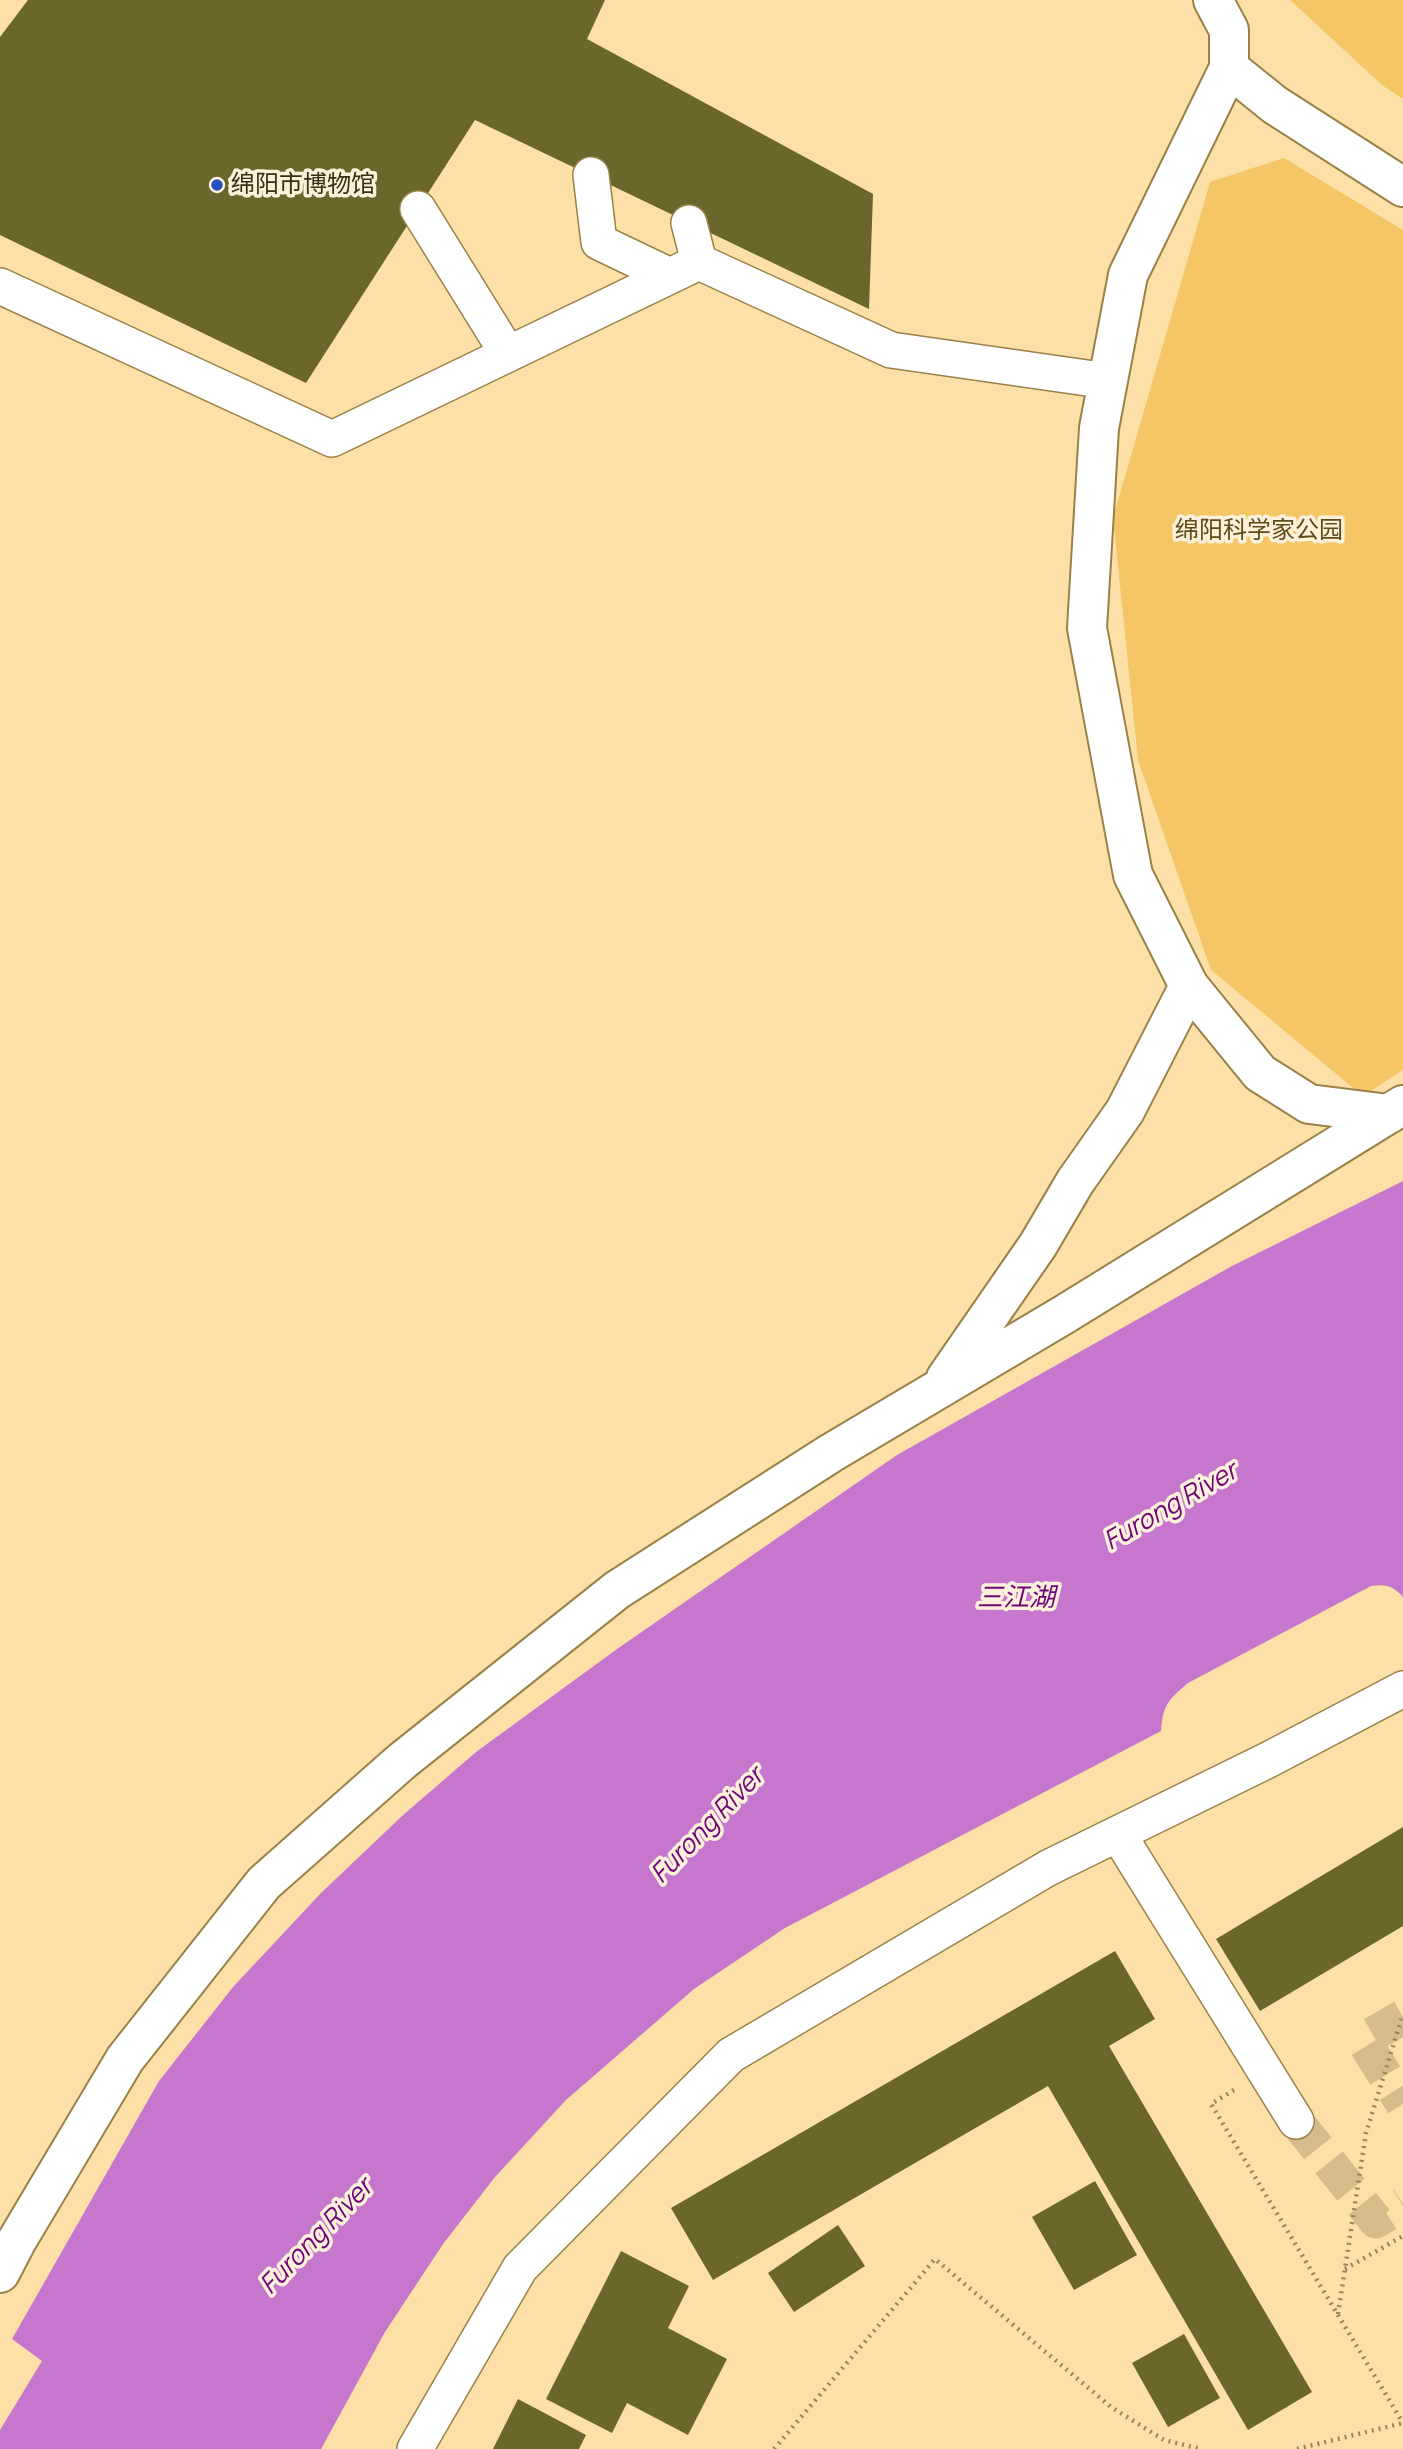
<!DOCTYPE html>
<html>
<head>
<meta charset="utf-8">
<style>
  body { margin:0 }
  canvas { display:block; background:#fde0a7 }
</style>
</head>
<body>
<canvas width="1403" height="2449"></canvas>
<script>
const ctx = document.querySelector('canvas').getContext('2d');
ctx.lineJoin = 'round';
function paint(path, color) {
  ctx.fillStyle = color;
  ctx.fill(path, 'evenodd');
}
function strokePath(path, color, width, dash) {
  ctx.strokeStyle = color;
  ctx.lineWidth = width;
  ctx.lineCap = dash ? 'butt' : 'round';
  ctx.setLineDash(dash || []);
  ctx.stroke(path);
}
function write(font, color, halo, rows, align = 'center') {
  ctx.font = font + ' Manrope,"Noto Sans SC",sans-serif';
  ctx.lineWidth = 7;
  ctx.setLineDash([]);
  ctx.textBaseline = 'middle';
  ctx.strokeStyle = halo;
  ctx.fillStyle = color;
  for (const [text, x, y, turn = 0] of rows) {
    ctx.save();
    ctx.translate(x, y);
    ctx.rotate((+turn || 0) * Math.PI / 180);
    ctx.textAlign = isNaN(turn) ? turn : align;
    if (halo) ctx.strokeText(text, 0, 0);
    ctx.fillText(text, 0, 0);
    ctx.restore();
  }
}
paint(new Path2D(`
  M1290 0H1403V99L1382 85Z
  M1284 158 1403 230V1070L1363 1096 1211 970 1138 760 1113 518 1210 182Z`), '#f4c665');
paint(new Path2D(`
  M1403 1181V1597C1393 1586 1386 1584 1371 1586L1188 1683C1168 1700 1163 1705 1161 1731L785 1928 694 1989 566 2100 495 2177 443 2244 385 2332 321 2449H0V2430L42 2361 12 2339 159 2081 233 1987 321 1893 402 1816 476 1752 617 1649 897 1455 1232 1266Z`), '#c676cd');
paint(new Path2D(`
  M28 0H605L587 39 873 194 869 309 475 120 306 383 0 235V37Z
  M1403 1827V1926L1260 2011 1216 1939Z
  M1115 1951 1155 2019 1109 2046 1312 2392 1248 2430 1048 2086 713 2280 671 2208Z
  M1095 2181 1137 2255 1074 2290 1032 2217Z
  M838 2225 865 2266 794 2312 768 2273Z
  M621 2251 689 2286 668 2328 727 2359 688 2435 627 2403 612 2433 546 2399Z
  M1184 2334 1220 2398 1168 2427 1132 2363Z
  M518 2399 586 2435 579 2449H493Z`), '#6b662c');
strokePath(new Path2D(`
  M1403 2017 1363 2040 1403 2104
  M1296 2121 1376 2221 1403 2204`), '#d6bc8a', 35, [35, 18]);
const minor = new Path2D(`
  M591 175 599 242 670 276
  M418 209 508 354
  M689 223 699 262 891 350 1108 381
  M0 286 332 439 699 262
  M1118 1834 1296 2121
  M415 2449 520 2268 731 2055 1048 1868 1268 1760 1403 1689`);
const tertiary = new Path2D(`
  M1229 68 1275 105 1403 187
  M1189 986 1260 1073 1309 1104 1389 1114
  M946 1378 1038 1245 1075 1182 1125 1111 1189 986 1133 875 1087 628 1099 428 1128 275 1229 68V30L1213 0
  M0 2273 16 2242 125 2059 264 1883 402 1761 617 1590 831 1453 1065 1314 1403 1105`);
strokePath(minor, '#9a8049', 38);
strokePath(tertiary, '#9a8049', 42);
strokePath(new Path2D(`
  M1234 2090 1211 2104 1403 2423
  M1345 2269 1403 2236
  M1338 2314 1366 2133 1403 2014
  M774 2449 935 2259 1111 2407 1164 2440 1201 2449
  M1297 2449 1403 2423`), '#99855d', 4.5, [2, 5]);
strokePath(minor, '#fff', 35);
strokePath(tertiary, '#fff', 38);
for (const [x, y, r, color] of [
  [217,185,7,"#2652c0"]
]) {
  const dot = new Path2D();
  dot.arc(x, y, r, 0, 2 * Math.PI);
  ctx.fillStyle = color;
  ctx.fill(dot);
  strokePath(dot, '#fbf0d9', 2.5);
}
write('24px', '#392e17', '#fbf0d9', [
  ["绵阳市博物馆",231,185]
], 'left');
write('24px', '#614b19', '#fbf0d9', [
  ["绵阳科学家公园",1259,531]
]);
write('italic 26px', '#700379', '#fbf0d9', [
  ["Furong River",1171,1507,-30],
  ["三江湖",1016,1599],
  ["Furong River",708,1826,-46],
  ["Furong River",317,2237,-46]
]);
</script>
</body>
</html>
